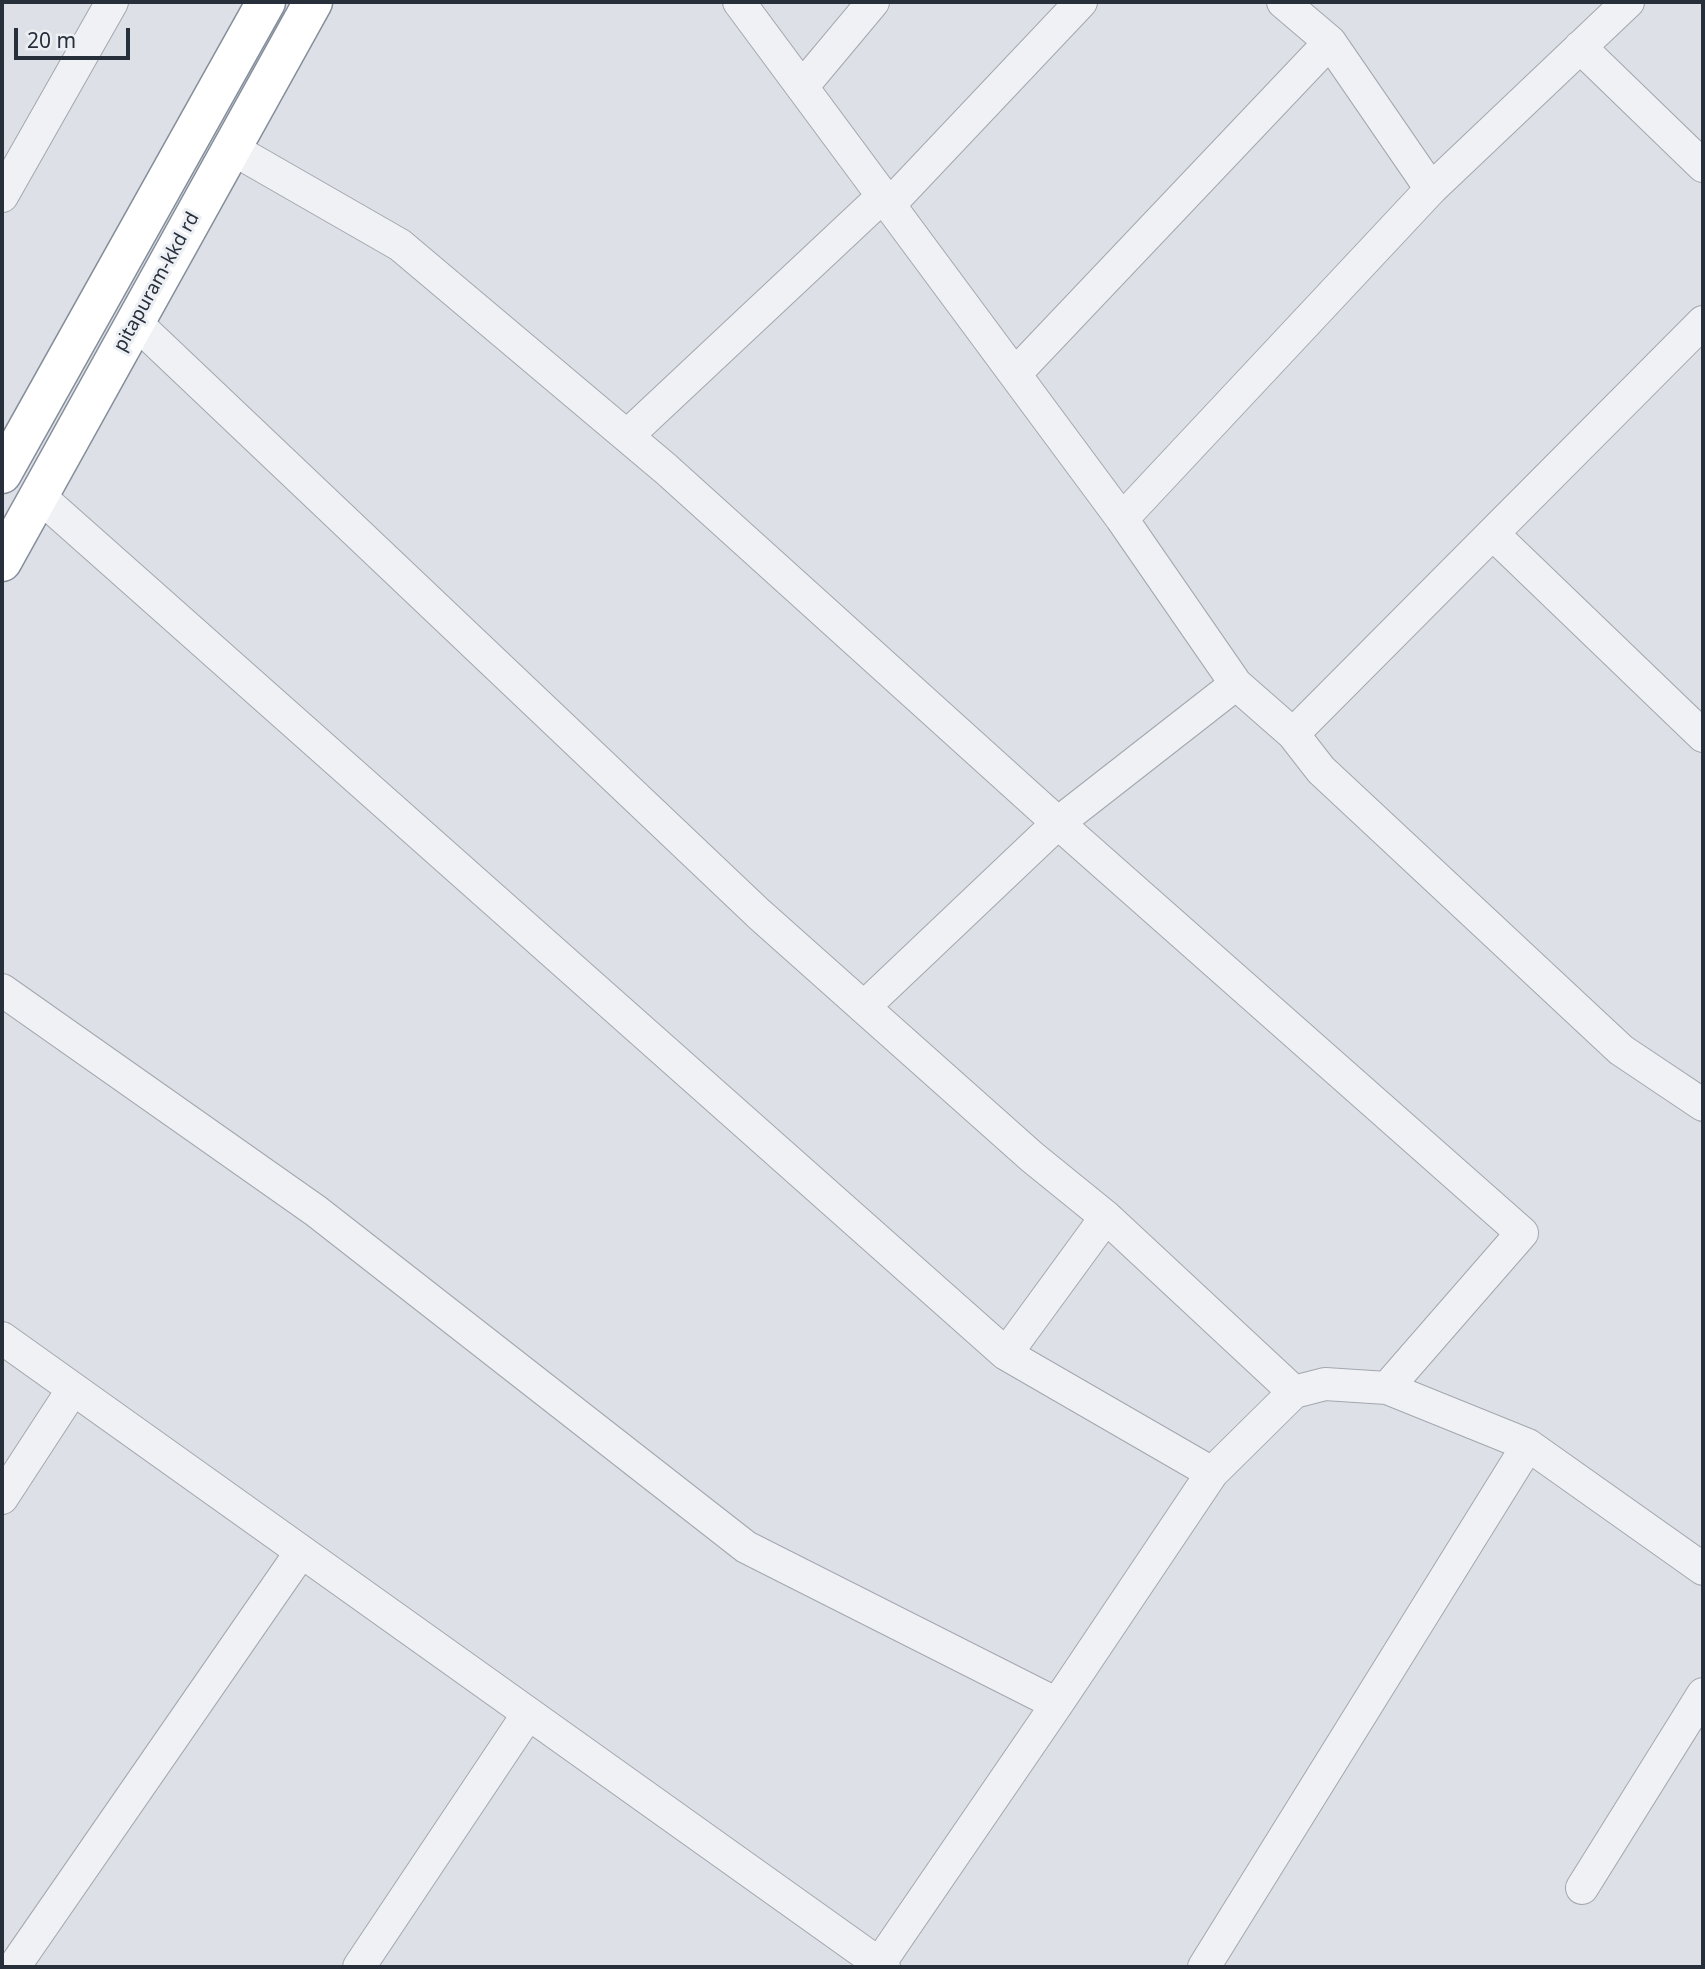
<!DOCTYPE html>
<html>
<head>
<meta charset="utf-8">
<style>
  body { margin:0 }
  #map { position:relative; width:1705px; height:1969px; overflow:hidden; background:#dde0e6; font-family:"Noto Sans",sans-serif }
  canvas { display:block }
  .frame { position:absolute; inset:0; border:4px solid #272f3b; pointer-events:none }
  .scale { position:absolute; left:14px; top:28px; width:116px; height:32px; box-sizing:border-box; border:4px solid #272f3b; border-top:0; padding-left:9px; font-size:21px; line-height:24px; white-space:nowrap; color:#272f3b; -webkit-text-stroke:5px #eceff3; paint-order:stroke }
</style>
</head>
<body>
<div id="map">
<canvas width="1705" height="1969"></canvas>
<div class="frame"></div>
<div class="scale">20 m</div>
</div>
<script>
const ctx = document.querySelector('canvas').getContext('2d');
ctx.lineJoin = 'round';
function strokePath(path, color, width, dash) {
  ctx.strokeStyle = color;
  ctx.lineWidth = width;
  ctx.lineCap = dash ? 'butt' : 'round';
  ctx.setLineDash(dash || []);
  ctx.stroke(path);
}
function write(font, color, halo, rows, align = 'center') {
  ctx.font = font + ' "Noto Sans",sans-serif';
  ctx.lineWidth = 6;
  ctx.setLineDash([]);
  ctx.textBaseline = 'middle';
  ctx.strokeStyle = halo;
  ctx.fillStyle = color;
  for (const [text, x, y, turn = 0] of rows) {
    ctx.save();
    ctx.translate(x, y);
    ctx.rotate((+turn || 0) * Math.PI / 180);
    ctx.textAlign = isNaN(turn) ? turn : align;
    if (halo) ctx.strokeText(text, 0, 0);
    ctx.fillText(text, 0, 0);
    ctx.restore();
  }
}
const street = new Path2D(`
  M739 2 1122 519 1431 189 1628 2
  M1330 42 1431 189
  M1580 47 1703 166
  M802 87 873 2
  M231 148 400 245 666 469 1058 823 1522 1233 1387 1388
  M2 196 112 2
  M890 204 1081 2
  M134 321 759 914 1032 1157 1106 1217 1294 1392
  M1015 374 1330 42 1283 2
  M627 436 883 196
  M38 495 1006 1354 1212 1473
  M1122 519 1236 684 1293 734 1321 770 1621 1050 1703 1105
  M1493 534 1703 736
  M1293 734 1703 322
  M2 990 316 1211 746 1547 1057 1704
  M864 1007 1058 823 1236 684
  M2 1338 884 1967
  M1006 1354 1106 1217
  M2 1498 73 1389
  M1582 1888 1703 1694
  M14 1967 301 1552
  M359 1967 528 1714
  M877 1967 1057 1704 1212 1473 1294 1392 1325 1384 1387 1388 1528 1445
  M1204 1967 1528 1445 1703 1569`);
const highway = new Path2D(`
  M2 474 266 2
  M2 562 313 2`);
strokePath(street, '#a3a7af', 34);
strokePath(highway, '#858e9b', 41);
strokePath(street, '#eff1f4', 32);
strokePath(highway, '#fff', 38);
write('19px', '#272f3b', '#eceff3', [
  ["pitapuram-kkd rd",157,282,-61]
]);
</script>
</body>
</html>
